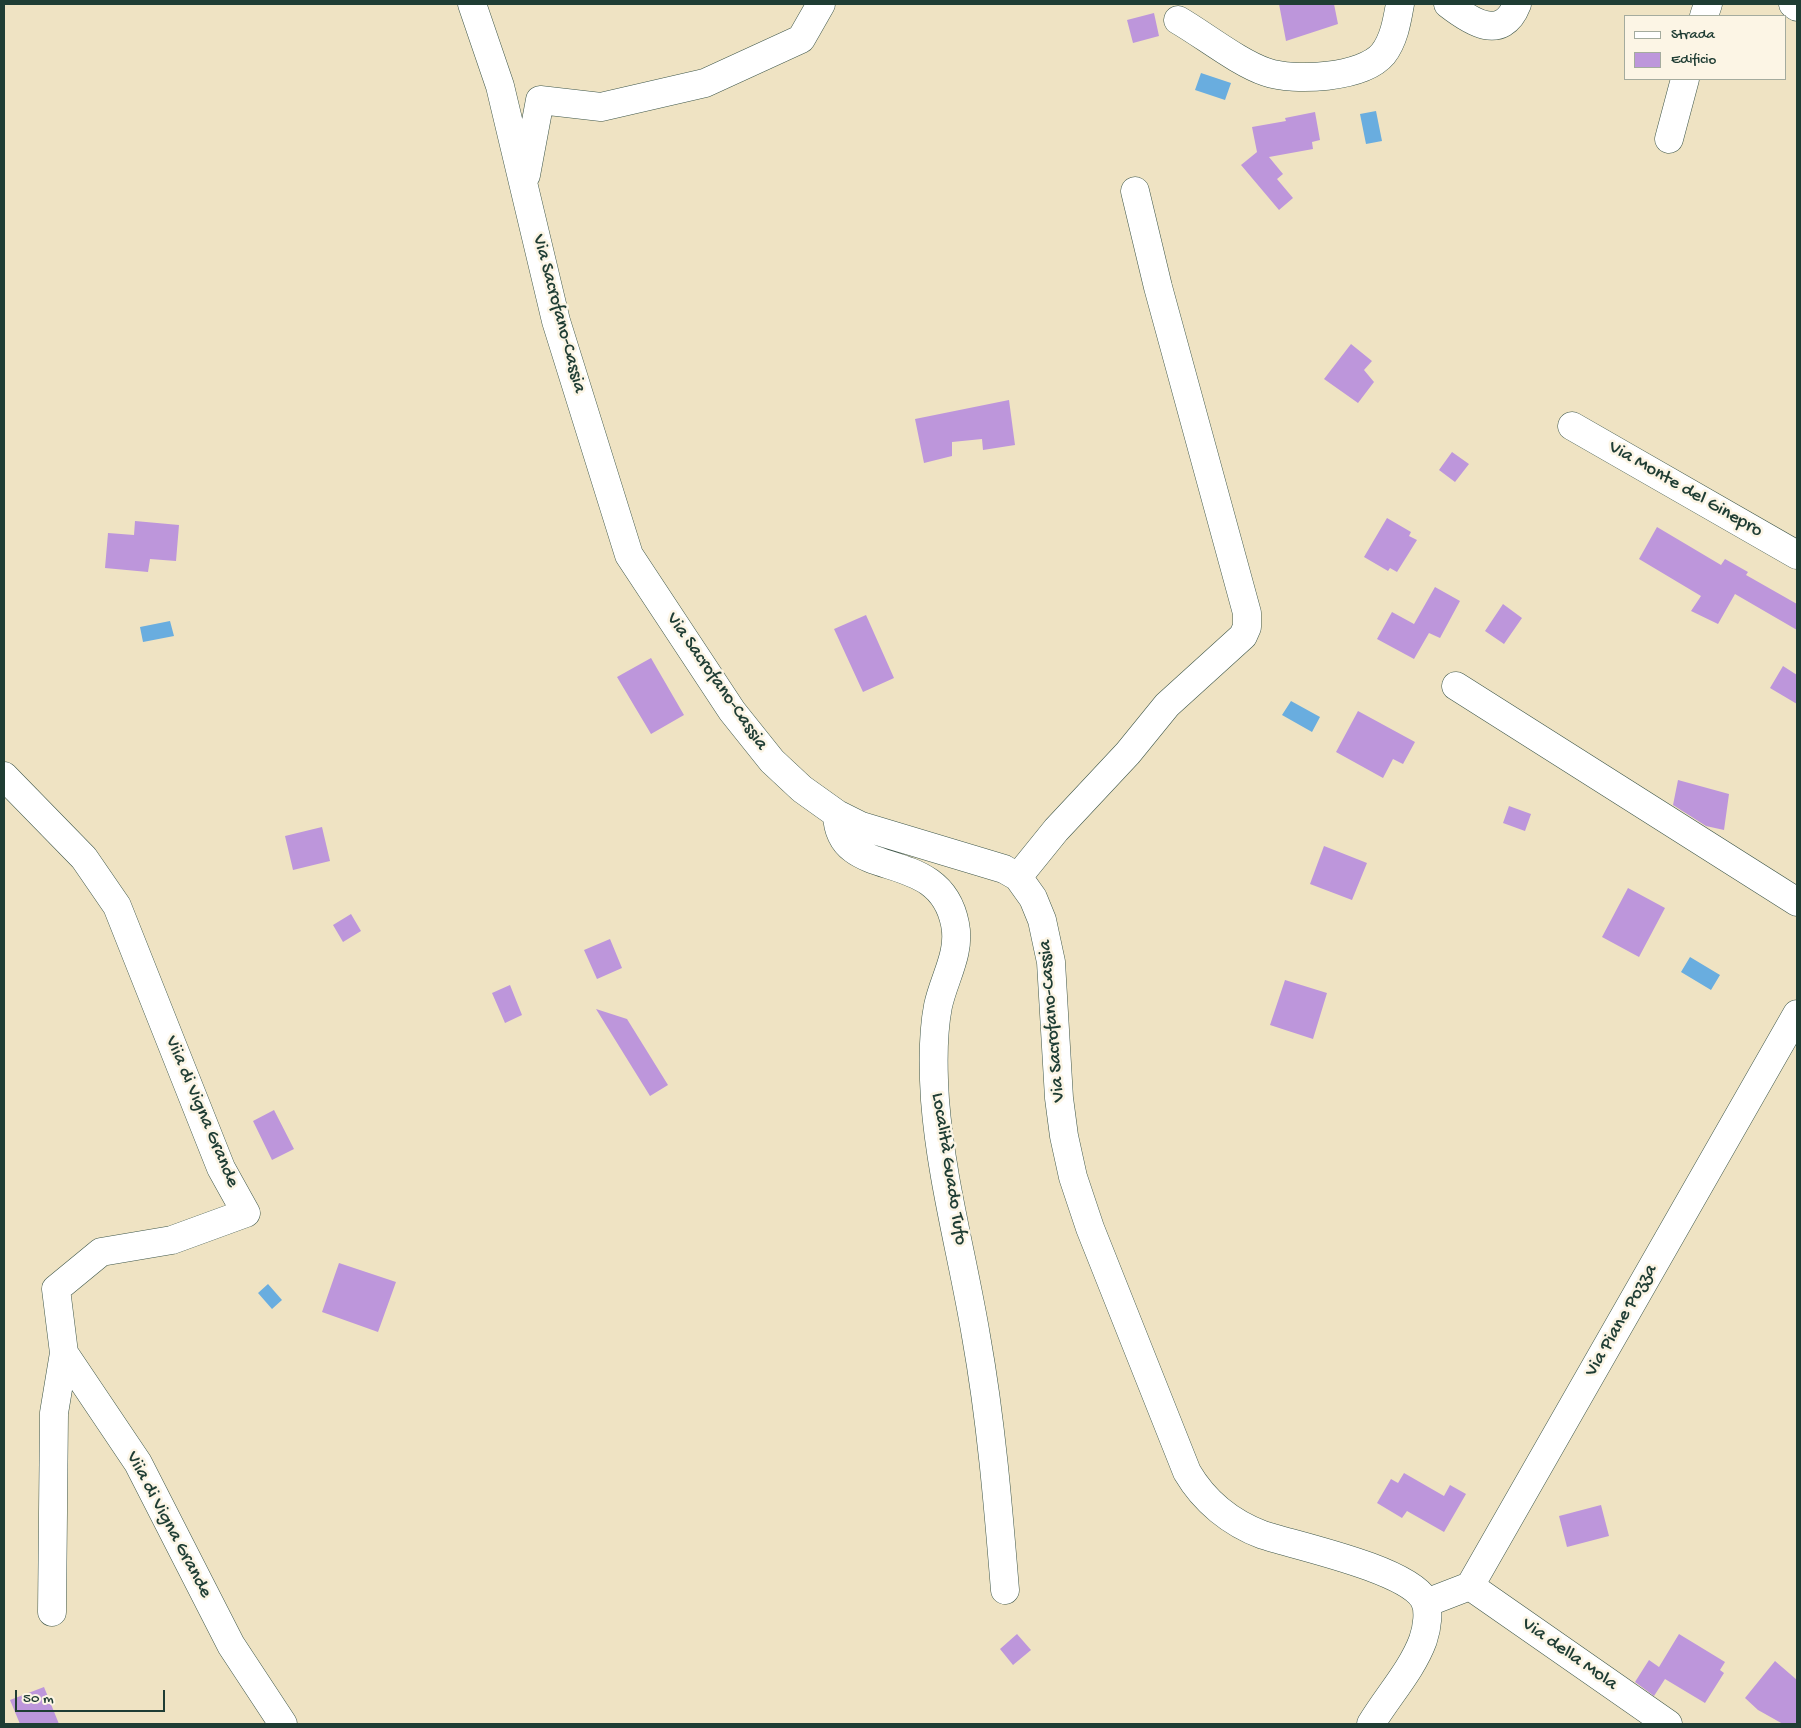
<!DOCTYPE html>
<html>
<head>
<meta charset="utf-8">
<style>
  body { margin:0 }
  #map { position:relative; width:1801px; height:1728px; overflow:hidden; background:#efe3c3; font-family:"Gochi Hand",sans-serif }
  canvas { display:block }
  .frame { position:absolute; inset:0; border:5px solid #1f3d34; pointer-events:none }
  .legend { position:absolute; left:1624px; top:15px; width:162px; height:65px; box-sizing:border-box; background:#fcf5e5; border:1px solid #a4ab9e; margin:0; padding:6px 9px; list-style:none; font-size:15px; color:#1f3d34 }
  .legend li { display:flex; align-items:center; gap:10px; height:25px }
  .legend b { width:25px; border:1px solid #a4ab9e }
  .scale { position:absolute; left:15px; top:1690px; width:150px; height:22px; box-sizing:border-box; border:2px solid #1f3d34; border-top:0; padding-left:6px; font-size:15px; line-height:18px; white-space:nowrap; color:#1f3d34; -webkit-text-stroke:4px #fcf5e5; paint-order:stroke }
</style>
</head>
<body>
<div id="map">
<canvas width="1801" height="1728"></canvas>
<div class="frame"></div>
<ul class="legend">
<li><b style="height:6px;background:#fff"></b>Strada</li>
<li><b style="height:14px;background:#bd96db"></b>Edificio</li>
</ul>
<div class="scale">50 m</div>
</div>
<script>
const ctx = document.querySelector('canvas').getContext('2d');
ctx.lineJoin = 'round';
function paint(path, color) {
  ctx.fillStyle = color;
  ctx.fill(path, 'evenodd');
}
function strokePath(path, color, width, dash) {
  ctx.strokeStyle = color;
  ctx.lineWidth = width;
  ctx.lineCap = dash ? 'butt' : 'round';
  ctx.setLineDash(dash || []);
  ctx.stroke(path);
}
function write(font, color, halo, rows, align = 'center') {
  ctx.font = font + ' "Gochi Hand",sans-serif';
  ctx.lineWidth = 5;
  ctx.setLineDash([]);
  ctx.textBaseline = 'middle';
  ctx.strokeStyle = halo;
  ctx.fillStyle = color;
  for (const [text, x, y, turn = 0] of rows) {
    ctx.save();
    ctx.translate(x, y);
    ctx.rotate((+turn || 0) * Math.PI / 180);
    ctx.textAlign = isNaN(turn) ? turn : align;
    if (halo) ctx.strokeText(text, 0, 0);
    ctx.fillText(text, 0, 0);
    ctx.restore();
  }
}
paint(new Path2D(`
  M1201 73 1231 83 1225 100 1195 90Z
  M1376 111 1382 141 1366 144 1360 114Z
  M170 621 174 636 143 642 140 627Z
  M1291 701 1320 717 1312 732 1282 715Z
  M1690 957 1720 975 1711 990 1681 972Z
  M268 1284 282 1300 272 1309 258 1293Z`), '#69addf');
paint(new Path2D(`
  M1279 4H1334L1338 24 1286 41Z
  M1154 13 1159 36 1133 43 1127 20Z
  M1315 112 1320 140 1312 142 1313 149 1269 157 1283 174 1277 179 1293 198 1279 210 1241 165 1257 152 1252 127 1286 121 1285 118Z
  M1351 344 1372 361 1364 370 1374 382 1358 403 1324 379Z
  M1009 400 1015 445 983 450 982 439 952 442V456L924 463 915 419Z
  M1452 452 1469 464 1455 482 1439 470Z
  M1387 518 1411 532 1409 536 1417 540 1397 572 1390 568 1388 571 1364 557Z
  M135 521 179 525 176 561 150 559 148 572 105 568 108 533 134 535Z
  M1657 527 1721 565 1725 559 1748 572 1746 575 1797 604V630L1735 594 1718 624 1691 611 1701 596 1639 559Z
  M1435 587 1460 601 1440 638 1429 633 1414 659 1377 639 1392 612 1414 624Z
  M1503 604 1522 618 1504 644 1485 631Z
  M866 615 894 678 863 692 834 629Z
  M651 658 684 715 651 734 617 677Z
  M1783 666 1797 675V704L1770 688Z
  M1358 711 1415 742 1403 764 1393 759 1383 778 1336 752Z
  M1678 780 1729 794 1724 830 1706 826 1673 805Z
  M1509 806 1531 814 1525 831 1503 823Z
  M322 827 330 861 293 870 285 836Z
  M1324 846 1367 863 1352 900 1310 884Z
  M1628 888 1665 908 1639 957 1602 937Z
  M351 914 361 931 343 942 333 925Z
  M610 939 622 968 597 979 584 950Z
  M1285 980 1327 993 1313 1039 1270 1025Z
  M510 985 522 1015 505 1023 492 993Z
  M596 1009 627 1019 668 1085 650 1096Z
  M274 1110 294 1149 272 1160 253 1121Z
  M339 1263 396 1282 378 1332 322 1312Z
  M1404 1473 1444 1496 1450 1485 1466 1494 1444 1532 1407 1511 1402 1518 1377 1503 1391 1479 1398 1483Z
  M1601 1505 1609 1536 1567 1547 1559 1516Z
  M1017 1634 1031 1650 1013 1665 1000 1649Z
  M1679 1634 1725 1662 1720 1670 1724 1673 1705 1703 1665 1679 1654 1696 1635 1682 1649 1660 1659 1667Z
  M1775 1661 1797 1680V1724H1783L1758 1710 1745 1698Z
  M44 1687 59 1724H20L10 1700Z`), '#bd96db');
const minor = new Path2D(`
  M472 4 500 86 556 321 629 555 732 711 772 761 802 789 837 814 861 826 1004 869 1018 877 1033 898 1042 920 1051 962 1059 1098 1064 1136 1073 1177 1090 1228 1187 1472C1204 1501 1231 1523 1263 1535 1298 1546 1406 1569 1424 1599 1430 1610 1427 1628 1423 1640 1412 1670 1387 1697 1371 1724
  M1448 4C1470 21 1502 43 1517 4
  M1793 4 1797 7
  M1704 16 1708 4
  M1178 20C1204 35 1239 63 1266 72 1294 82 1363 78 1383 54 1394 40 1397 21 1400 4
  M1669 139 1685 79
  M526 175 540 100 601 107 705 83 801 39 821 4
  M1572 426 1797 555
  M1456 686 1797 902
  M4 776 84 858 117 906 221 1168 246 1213 172 1240 101 1252 56 1289 64 1353 138 1463 231 1645 283 1724
  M837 814C839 885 939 843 955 924 961 953 944 978 938 1006 932 1037 933 1069 935 1100 941 1179 963 1258 976 1336 991 1420 998 1504 1005 1590
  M1018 877 1056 830 1128 753 1167 705 1243 636 1247 627V613L1158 287 1135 191
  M1470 1586 1668 1724
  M1426 1603 1470 1586 1797 1014
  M52 1612 54 1413 64 1353`);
strokePath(minor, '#3e5649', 29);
strokePath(minor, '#fff', 28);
write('19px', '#1f3d34', '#fcf5e5', [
  ["Via Sacrofano-Cassia",558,314,75],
  ["Via Monte del Ginepro",1685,490,30],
  ["Via Sacrofano-Cassia",716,682,55],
  ["Via Sacrofano-Cassia",1053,1021,-95],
  ["Viia di Vigna Grande",201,1112,67],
  ["Località Guado Tufo",948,1169,81],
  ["Via Piane Pozza",1622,1321,-60],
  ["Viia di Vigna Grande",168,1525,62],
  ["Via della Mola",1569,1655,35]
]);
</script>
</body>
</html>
